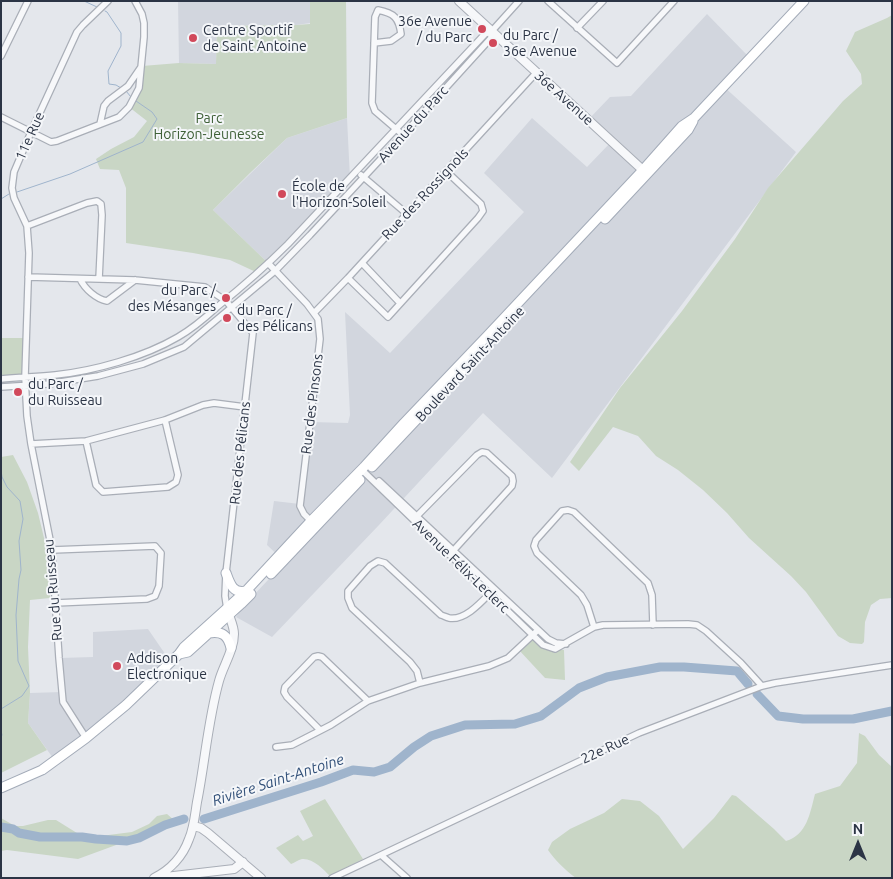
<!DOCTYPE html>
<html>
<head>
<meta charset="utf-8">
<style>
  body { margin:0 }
  #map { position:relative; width:893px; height:879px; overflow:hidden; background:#e4e7ec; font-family:Ubuntu,sans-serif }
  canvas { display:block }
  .frame { position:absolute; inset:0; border:2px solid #2b3445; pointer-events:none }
  .north { position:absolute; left:833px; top:819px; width:50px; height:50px; -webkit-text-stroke:4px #f4f6f9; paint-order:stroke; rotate:0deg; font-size:14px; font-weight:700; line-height:20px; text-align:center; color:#2b3445 }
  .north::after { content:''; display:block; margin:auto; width:18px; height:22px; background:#2b3445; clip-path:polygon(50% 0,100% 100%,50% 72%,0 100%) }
</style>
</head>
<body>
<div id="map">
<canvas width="893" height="879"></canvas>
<div class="frame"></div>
<div class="north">N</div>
</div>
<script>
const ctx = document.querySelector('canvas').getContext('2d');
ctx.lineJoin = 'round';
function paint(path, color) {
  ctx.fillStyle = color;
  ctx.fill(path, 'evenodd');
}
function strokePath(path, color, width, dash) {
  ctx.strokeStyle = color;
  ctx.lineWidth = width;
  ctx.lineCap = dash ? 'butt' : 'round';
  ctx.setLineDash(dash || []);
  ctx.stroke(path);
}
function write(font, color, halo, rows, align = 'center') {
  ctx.font = font + ' Ubuntu,sans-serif';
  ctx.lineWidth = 4;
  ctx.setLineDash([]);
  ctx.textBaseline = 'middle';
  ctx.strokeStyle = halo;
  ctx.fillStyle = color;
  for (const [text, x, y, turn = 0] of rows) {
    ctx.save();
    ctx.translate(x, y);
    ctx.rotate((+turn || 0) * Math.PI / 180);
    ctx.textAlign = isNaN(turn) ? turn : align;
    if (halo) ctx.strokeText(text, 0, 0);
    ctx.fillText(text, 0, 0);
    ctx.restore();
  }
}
paint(new Path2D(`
  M178 1H310V23L296 25 217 26 216 64 179 63Z
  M707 14 748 56 722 85 796 152 552 478 483 413 379 525 272 637 236 617 251 598 285 562 267 545 274 501 300 504 311 422 348 423 350 415 345 312 390 353 524 212 484 173 532 118 587 167 612 141 588 120 610 97 631 96Z
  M347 118 350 179 268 263 213 210 287 138Z
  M148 629 172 664 65 753 53 758 28 723 30 693 62 692 60 658 93 657V632Z`), '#d2d6de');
paint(new Path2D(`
  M310 1H346L347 118 287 138 250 173 213 210 268 263 258 273 230 260 193 253 126 243V188L119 170 100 169 96 159 111 149 134 137 147 121 129 107 139 88 142 66 179 63 216 64 217 26 296 25 310 24Z
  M892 15V598L880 599 871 605 865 622 864 642 862 644 850 643 838 636 806 592 791 576 749 538 727 513 703 490 678 470 656 456 638 436 613 427 579 471 570 462 620 388 682 311 735 239 768 188 843 101 862 84 861 74 846 51 855 32 887 18Z
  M1 338H26L25 377 1 378Z
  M13 455 27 482 38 513 50 563V598L30 600 28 647 30 693 28 723 47 750 1 773V457Z
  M533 635C544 646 547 648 564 650L565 680 545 678 518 649Z
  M859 733 865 736 879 755 892 767V878H576C565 870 555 860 548 850L552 842 570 829 604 813 622 799 640 801 659 816 683 849 714 818 732 795 736 796 774 829 786 841C807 835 810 813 815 794L840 786 857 763Z
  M325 799 363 859 330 876C323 869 313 858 302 859 298 860 294 863 291 864L276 848 298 835 303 841 313 836 300 811Z
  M167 814 174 820 146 834 78 859 7 850 1 851V818L15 826H23L48 820H56L85 838 132 832 149 824 157 816Z`), '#c9d6c5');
strokePath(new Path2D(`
  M84 1 97 7
  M105 11 107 12 121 33V46L108 71 109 84 116 85 121 88
  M126 91 131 97
  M17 192 70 174 143 142 157 119 152 112 136 101
  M1 199 9 194
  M1 470 2 477 7 487 20 501 23 519 19 541 21 570 19 579 16 615 18 661 29 686 22 696 1 709
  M1 731 2 735 1 737`), '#9fb4cc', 1);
strokePath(new Path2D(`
  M757 694 778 716 803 719H853L892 711
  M204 819 321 782 353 770 374 772 390 767 414 747 431 736 465 725 515 724 541 716 579 688 607 677 660 667H684L737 671 748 684
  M1 827 13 829 19 833 40 837H82L96 839 127 841 139 838 165 825 184 819`), '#9fb4cc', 9);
const minor = new Path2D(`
  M548 1 617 63 674 1
  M577 28 603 1
  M374 43 391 41 401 34C399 18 394 13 378 10L375 17 372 103 375 111 403 135
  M1 56 28 1
  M1 117 51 142 57 141 119 117 129 107 139 88 144 37V23L142 14 135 1
  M100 124 104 106 108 101 128 86 141 67
  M361 175 407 214
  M27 226 87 203 97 201 101 204 102 215 99 279
  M268 263 307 304 318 319 320 339 300 506 304 514 313 523
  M362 263 400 303
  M28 277 135 280 205 287 226 301 253 333 226 573 225 596 227 609
  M348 278 388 317 478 218 483 211 481 204 446 171
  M80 279C85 289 96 299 107 301L135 280
  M314 313 348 278 536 73
  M1 379C19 377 37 377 55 375 94 371 144 357 178 337 192 329 205 318 217 307 242 287 266 266 288 244L485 34 491 32 519 1
  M1 387 48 384 98 376 143 364 184 347 275 271 310 235 403 135 491 38V32
  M86 441 96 485 103 492 168 487 176 482 178 475 165 420
  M31 444 86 441 165 420 203 405 214 403 245 407
  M362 470 543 645 555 649 594 627 603 625 688 624 697 625 706 631 741 663 762 686
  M379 481 548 639 556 643 566 644
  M415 518 477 455 482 452 487 453 512 476 513 481 512 486 452 552
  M52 550 155 546 161 553 159 586 155 596 147 599 55 603
  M594 627 587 605 581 595 537 553 534 546 536 540 562 511 568 510 574 512 648 583 652 595 653 625
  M420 683 417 671 410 662 352 608 348 598V591L370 566 378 561 385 563 441 615C444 616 446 617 449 618 466 621 483 600 494 589
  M320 730 287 697 284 692 285 687 314 657 318 656 322 657 368 701
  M86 738 63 702 59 658 52 550 31 444 27 416 25 377 29 253 27 226 14 198 12 188 14 172 31 132 77 32 83 25 108 1
  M276 747 292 745 331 725 368 701 420 683 489 666 508 658 538 630
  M381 855 407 878
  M332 878 639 733 762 686 775 683 892 665`);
const tertiary = new Path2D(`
  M459 1 646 173
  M193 826 201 828 208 833 261 878
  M161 875 165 877 234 869 243 862
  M154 878C170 870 183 856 189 839 194 828 195 814 197 802 205 762 208 720 219 681 223 666 234 650 234 634 234 626 230 619 228 612`);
const primary = new Path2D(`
  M605 219 688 130 693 121
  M372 467 468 365
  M226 573C230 584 233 594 246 591
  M271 574 360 480
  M209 633C222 631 228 635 231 648
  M179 654 188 652 241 604 251 594
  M1 788 42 770 86 738 126 705 179 654 184 647 246 591 311 521 364 467 404 423 488 335 643 170 682 126 694 118 804 1`);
strokePath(minor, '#a9aeb7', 8);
strokePath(tertiary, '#a9aeb7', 10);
strokePath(primary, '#a3abb8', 11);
strokePath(minor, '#f7f8fa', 5.5);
strokePath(tertiary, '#f7f8fa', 8);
strokePath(primary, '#fff', 9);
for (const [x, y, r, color] of [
  [482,29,5,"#d1495b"],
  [193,38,5,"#d1495b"],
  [493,43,5,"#d1495b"],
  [282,194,5,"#d1495b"],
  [226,298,5,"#d1495b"],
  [227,318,5,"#d1495b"],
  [18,392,5,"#d1495b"],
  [117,666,5,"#d1495b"]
]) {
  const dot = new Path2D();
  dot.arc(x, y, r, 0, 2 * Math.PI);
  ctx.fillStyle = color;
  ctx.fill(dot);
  strokePath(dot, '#f4f6f9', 2);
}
write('14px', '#2b3445', '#f4f6f9', [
  ["36e Avenue",472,21,"right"],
  ["/ du Parc",472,37,"right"],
  ["Centre Sportif",203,30],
  ["de Saint Antoine",203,46],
  ["du Parc /",503,35],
  ["36e Avenue",503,51],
  ["École de",292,186],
  ["l'Horizon-Soleil",292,202],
  ["du Parc /",216,290,"right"],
  ["des Mésanges",216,306,"right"],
  ["du Parc /",237,310],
  ["des Pélicans",237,326],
  ["du Parc /",28,384],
  ["du Ruisseau",28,400],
  ["Addison",127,658],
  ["Electronique",127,674]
], 'left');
write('14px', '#2b3445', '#f4f6f9', [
  ["36e Avenue",564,98,42],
  ["Avenue du Parc",413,124,-48],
  ["11e Rue",30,136,-66],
  ["Rue des Rossignols",425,194,-47],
  ["Boulevard Saint-Antoine",470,364,-47],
  ["Rue des Pinsons",312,404,-83],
  ["Rue des Pélicans",240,453,-84],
  ["Avenue Félix-Leclerc",461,566,44],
  ["Rue du Ruisseau",53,590,-95],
  ["22e Rue",605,749,-25]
]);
write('14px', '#3f6138', '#f4f6f9', [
  ["Parc",209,118],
  ["Horizon-Jeunesse",209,134]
]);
write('italic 15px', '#34527a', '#f4f6f9', [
  ["Rivière Saint-Antoine",278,780,-18]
]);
</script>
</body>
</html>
